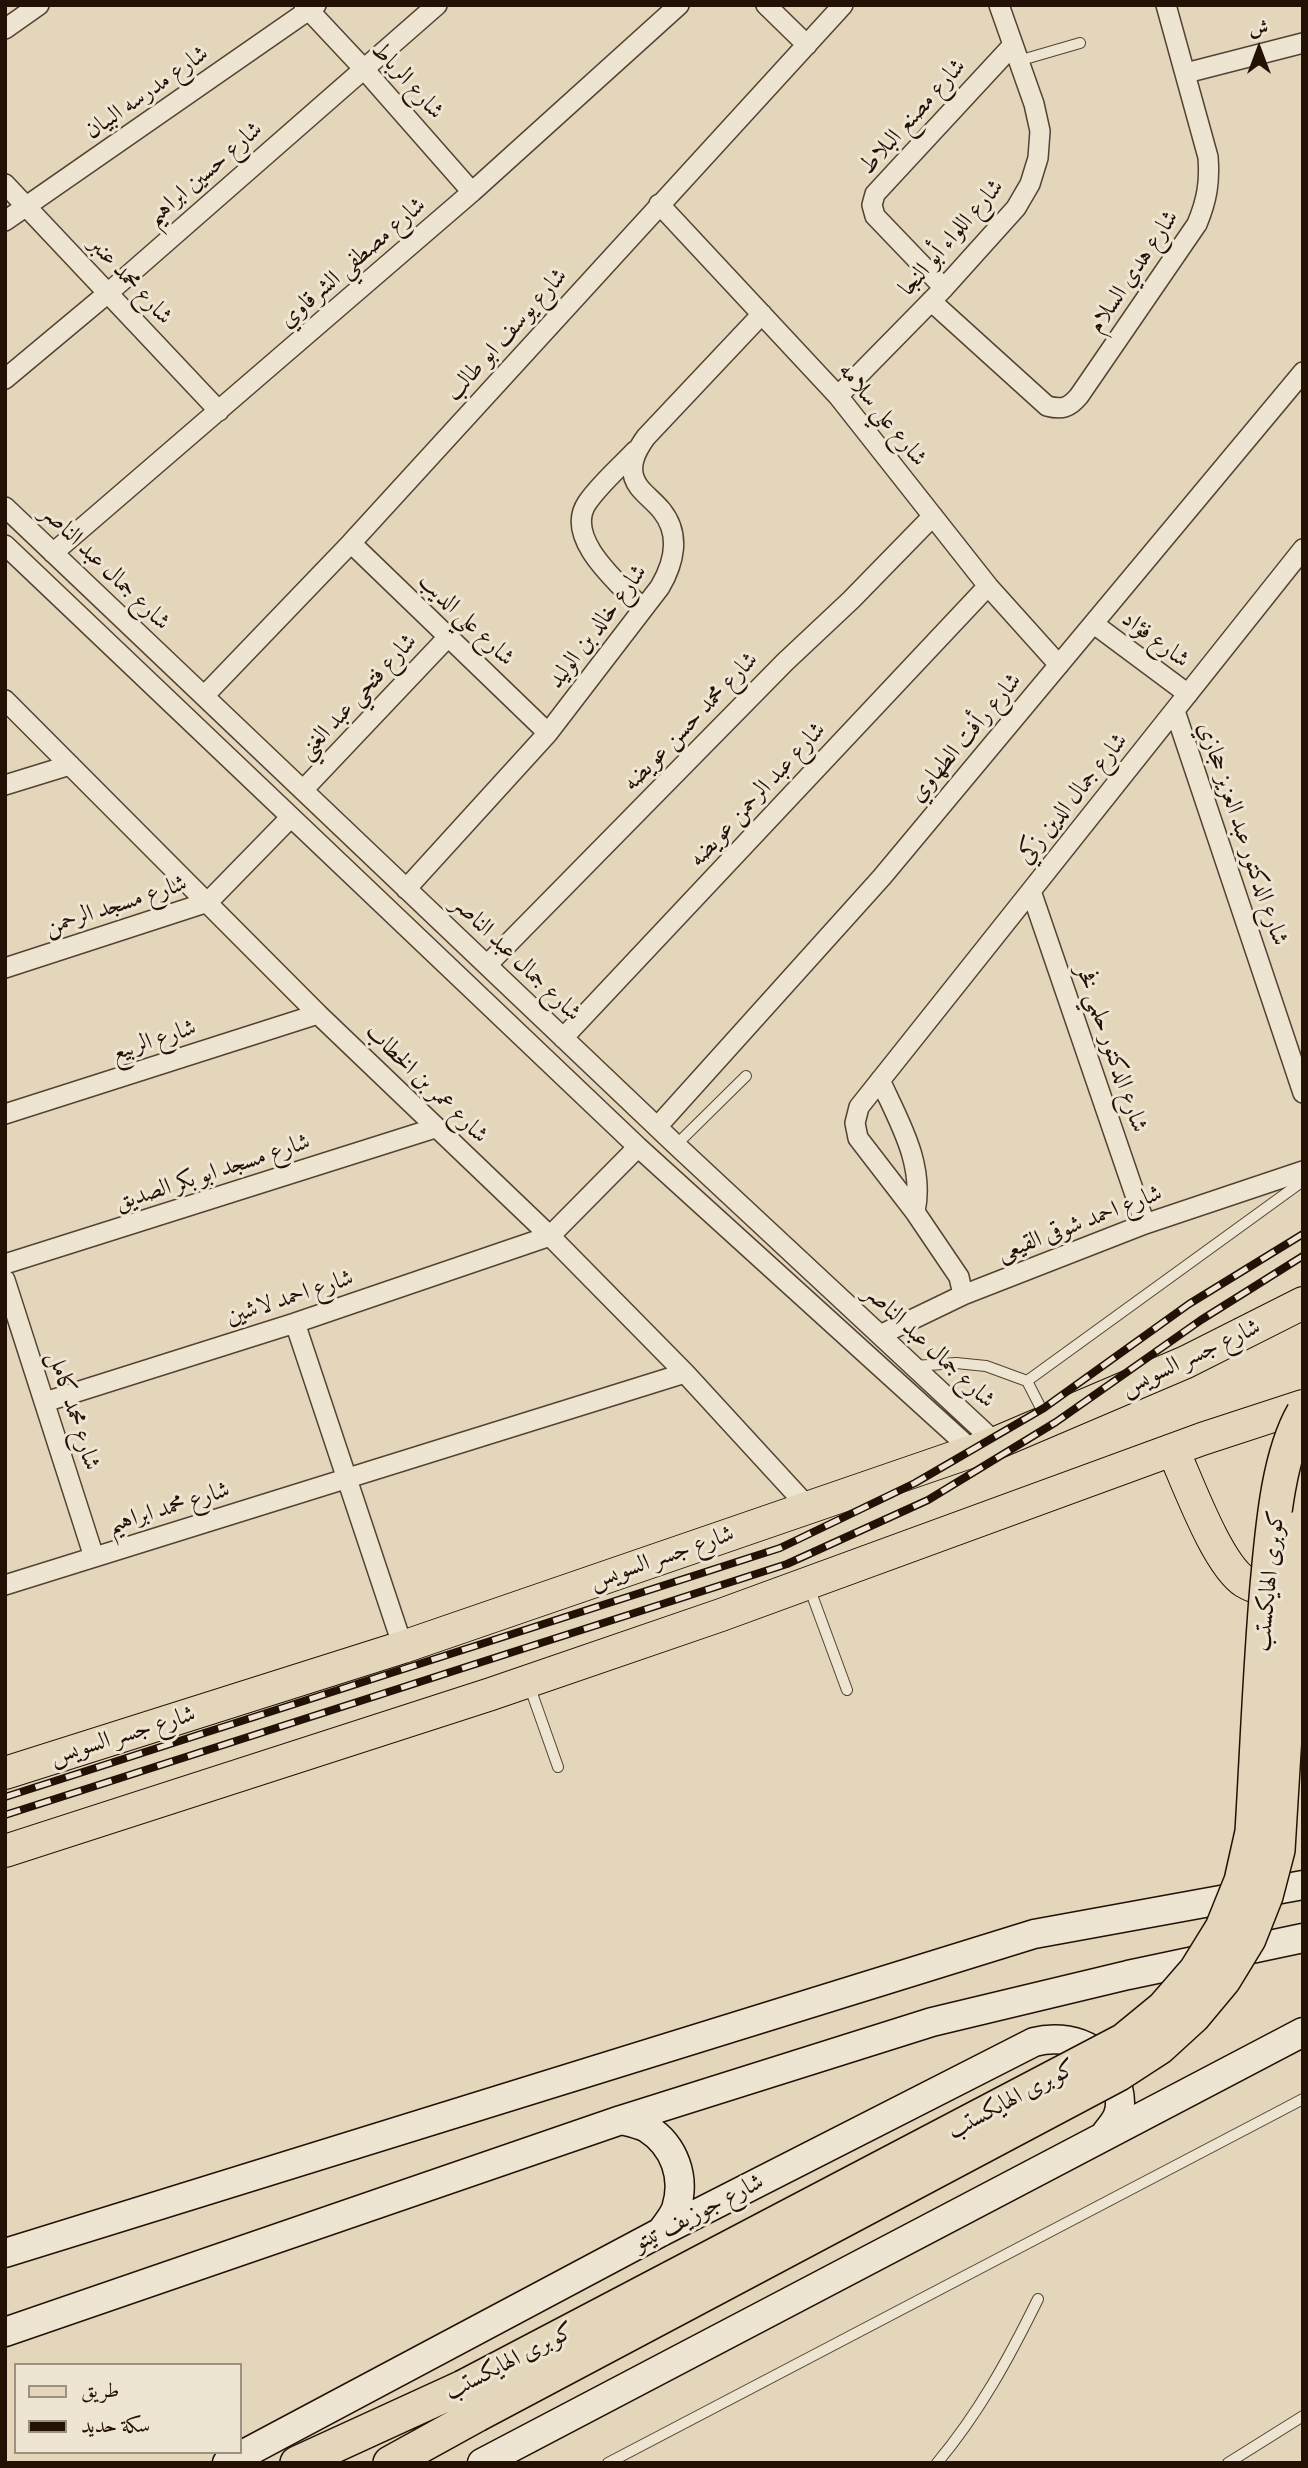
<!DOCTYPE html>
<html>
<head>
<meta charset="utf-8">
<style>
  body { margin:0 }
  #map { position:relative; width:1308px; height:2468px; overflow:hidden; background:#e4d6ba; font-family:Alegreya,Amiri,serif }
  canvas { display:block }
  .frame { position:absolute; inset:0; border:7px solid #241106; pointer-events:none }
  .legend { position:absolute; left:14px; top:2363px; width:228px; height:91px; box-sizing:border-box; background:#ede4d2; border:2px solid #9d9080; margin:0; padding:9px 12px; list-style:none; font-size:21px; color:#241106 }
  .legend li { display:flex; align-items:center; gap:14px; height:35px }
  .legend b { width:35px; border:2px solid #9d9080 }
  .north { position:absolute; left:1224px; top:14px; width:70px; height:70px; -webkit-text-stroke:5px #ede4d2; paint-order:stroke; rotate:0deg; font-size:19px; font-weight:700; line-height:28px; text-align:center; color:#241106 }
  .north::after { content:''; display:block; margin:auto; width:24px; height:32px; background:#241106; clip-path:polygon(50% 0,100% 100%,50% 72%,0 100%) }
</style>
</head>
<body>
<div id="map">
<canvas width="1308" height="2468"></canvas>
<div class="frame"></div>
<ul class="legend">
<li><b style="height:9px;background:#e4d6ba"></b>طريق</li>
<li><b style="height:9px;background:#241106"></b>سكة حديد</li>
</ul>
<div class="north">ش</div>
</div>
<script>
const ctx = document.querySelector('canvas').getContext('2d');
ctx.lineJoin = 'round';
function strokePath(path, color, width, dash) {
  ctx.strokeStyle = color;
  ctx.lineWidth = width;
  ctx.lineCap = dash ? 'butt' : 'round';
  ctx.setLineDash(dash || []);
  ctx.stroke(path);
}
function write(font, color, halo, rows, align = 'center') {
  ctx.font = font + ' Alegreya,Amiri,serif';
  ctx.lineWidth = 6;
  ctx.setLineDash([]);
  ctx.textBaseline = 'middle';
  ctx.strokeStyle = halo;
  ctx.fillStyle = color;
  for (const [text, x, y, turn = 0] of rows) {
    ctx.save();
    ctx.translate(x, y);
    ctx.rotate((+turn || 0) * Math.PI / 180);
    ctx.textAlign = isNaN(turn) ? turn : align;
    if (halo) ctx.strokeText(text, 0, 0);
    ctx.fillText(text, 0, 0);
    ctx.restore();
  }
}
const service = new Path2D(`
  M1018 61 1080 43
  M676 1145 746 1076
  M915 1366 956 1363 986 1366 1027 1381
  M1046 1418 1027 1381 1303 1181
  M809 1587 847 1690
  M529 1685 558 1767
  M608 2463 1303 2099
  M937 2463C979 2413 1009 2358 1038 2299
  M1228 2463 1303 2416`);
const minor = new Path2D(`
  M304 5 363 68 472 192
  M766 5 807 45
  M5 29 39 5
  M1186 73 1303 43
  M5 184 219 411
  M659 204 838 396 988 586 1059 665
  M5 221 316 5
  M944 288 875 216 872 205 875 194 1013 45
  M931 301 1047 406C1062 410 1069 408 1079 396L1197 224C1207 200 1210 182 1208 157L1166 5
  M5 379 108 293 437 5
  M838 396 944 288 1016 208 1030 184 1038 158 1040 131 1034 104 999 5
  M635 451C619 468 600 484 587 503 563 539 621 585 643 609
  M5 507 676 1145 996 1443
  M351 543 548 733
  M5 545 638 1147 973 1451
  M53 553 472 192 679 5
  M1094 624 1188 694
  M204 696 351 543 843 5
  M5 700 318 1014 550 1236 685 1373 809 1508
  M1175 711 1303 1093
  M5 785 70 765
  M303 790 448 637
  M406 889 548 733 660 587C674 563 681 535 662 511 655 502 645 495 639 487 626 470 635 452 646 437L762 314
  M1031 891 1145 1224
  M487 965 785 662 851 600 933 516
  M5 968 208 902 291 817
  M563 1038 988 586
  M880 1080C899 1122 925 1164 915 1212
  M5 1114 318 1014
  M657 1127 882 877 1303 372
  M5 1264 435 1128
  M5 1280 94 1557
  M963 1295 959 1277 915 1212 858 1138 855 1123 859 1107 1303 549
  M295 1323 403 1647
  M880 1335 963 1295 1145 1224 1303 1171
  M45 1402 295 1323 550 1236 638 1147
  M5 1585 685 1373`);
const secondary = new Path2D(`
  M621 2120C629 2122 639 2124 647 2128 675 2146 686 2178 676 2209 673 2217 666 2225 661 2232
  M5 2253 1034 1934 1303 1885
  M5 2332 621 2120 932 2022 1128 1975 1303 1938
  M227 2463 661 2232 1034 2042C1069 2033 1111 2048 1118 2088 1120 2096 1121 2107 1118 2115 1116 2121 1110 2128 1106 2133
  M482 2463 1303 2032`);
const primary = new Path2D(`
  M1173 1450C1188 1483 1217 1564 1245 1582 1258 1590 1277 1593 1292 1598
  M5 1773 403 1647 996 1443 1186 1362 1303 1303
  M5 1851 491 1694 721 1615 1202 1439 1303 1406`);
const trunk = new Path2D(`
  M297 2463 463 2387
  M390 2463 477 2415`);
strokePath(service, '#544233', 12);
strokePath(minor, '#544233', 22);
strokePath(secondary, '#241106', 31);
strokePath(primary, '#241106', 34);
strokePath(trunk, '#241106', 36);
strokePath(service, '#ede4d2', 10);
strokePath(minor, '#ede4d2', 19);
strokePath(secondary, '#ede4d2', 28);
strokePath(primary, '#e4d6ba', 32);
strokePath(trunk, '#e4d6ba', 33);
const rail = new Path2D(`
  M5 1797 780 1548 915 1483 1044 1408 1189 1304 1303 1234
  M5 1815 787 1564 928 1500 1056 1422 1201 1320 1303 1256`);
strokePath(rail, '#241106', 8);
strokePath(rail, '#ede4d2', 5, [16]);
const trunkBridge = new Path2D(`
  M463 2387 1124 2040 1163 2008 1196 1970 1222 1928 1241 1881 1252 1832C1257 1750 1260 1668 1267 1586 1272 1534 1277 1458 1303 1413
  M477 2415 1119 2074 1159 2048 1194 2016 1224 1980 1249 1939 1266 1896 1278 1850 1295 1571 1303 1525`);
strokePath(trunkBridge, '#241106', 36, []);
strokePath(trunkBridge, '#e4d6ba', 33);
write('24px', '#241106', '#ede4d2', [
  ["شارع الرباط",407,81,48],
  ["شارع مدرسه البيان",147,93,-35],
  ["شارع مصنع البلاط",913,117,-48],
  ["شارع حسين ابراهيم",205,174,-41],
  ["شارع اللواء أبو النجا",952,238,-49],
  ["شارع مصطفي الشرقاوي",353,263,-41],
  ["شارع هدي السلام",1134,272,-56],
  ["شارع محمد عنبر",130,281,47],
  ["شارع يوسف ابو طالب",507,335,-48],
  ["شارع علي سلامه",882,415,51],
  ["شارع جمال عبد الناصر",105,568,44],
  ["شارع علي الديب",466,620,44],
  ["شارع خالد بن الوليد",598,627,-53],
  ["شارع فؤاد",1155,640,37],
  ["شارع فتحي عبد الغني",358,697,-47],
  ["شارع محمد حسن عويضه",691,722,-46],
  ["شارع رأفت الطهاوي",966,738,-50],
  ["شارع عبد الرحمن عويضه",758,795,-47],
  ["شارع جمال الدين زكي",1073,799,-51],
  ["شارع الدكتور عبد العزيز حجازي",1242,834,71],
  ["شارع مسجد الرحمن",116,906,-18],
  ["شارع جمال عبد الناصر",516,959,44],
  ["شارع الربيع",154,1041,-18],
  ["شارع الدكتور حلمي فخر",1111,1049,71],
  ["شارع عمر بن الخطاب",426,1084,44],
  ["شارع مسجد ابو بكر الصديق",213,1173,-18],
  ["شارع احمد شوقى القيعى",1080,1224,-21],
  ["شارع احمد لاشين",290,1298,-18],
  ["شارع جمال عبد الناصر",929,1347,43],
  ["شارع جسر السويس",1191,1358,-25],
  ["شارع محمد كامل",73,1411,72],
  ["شارع محمد ابراهيم",169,1508,-17],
  ["شارع جسر السويس",662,1558,-19],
  ["كوبرى الهايكستب",1270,1581,-84],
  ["شارع جسر السويس",123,1736,-17],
  ["كوبرى الهايكستب",1012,2100,-28],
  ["شارع جوزيف تيتو",699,2213,-27],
  ["كوبرى الهايكستب",510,2362,-27]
]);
</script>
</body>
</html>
